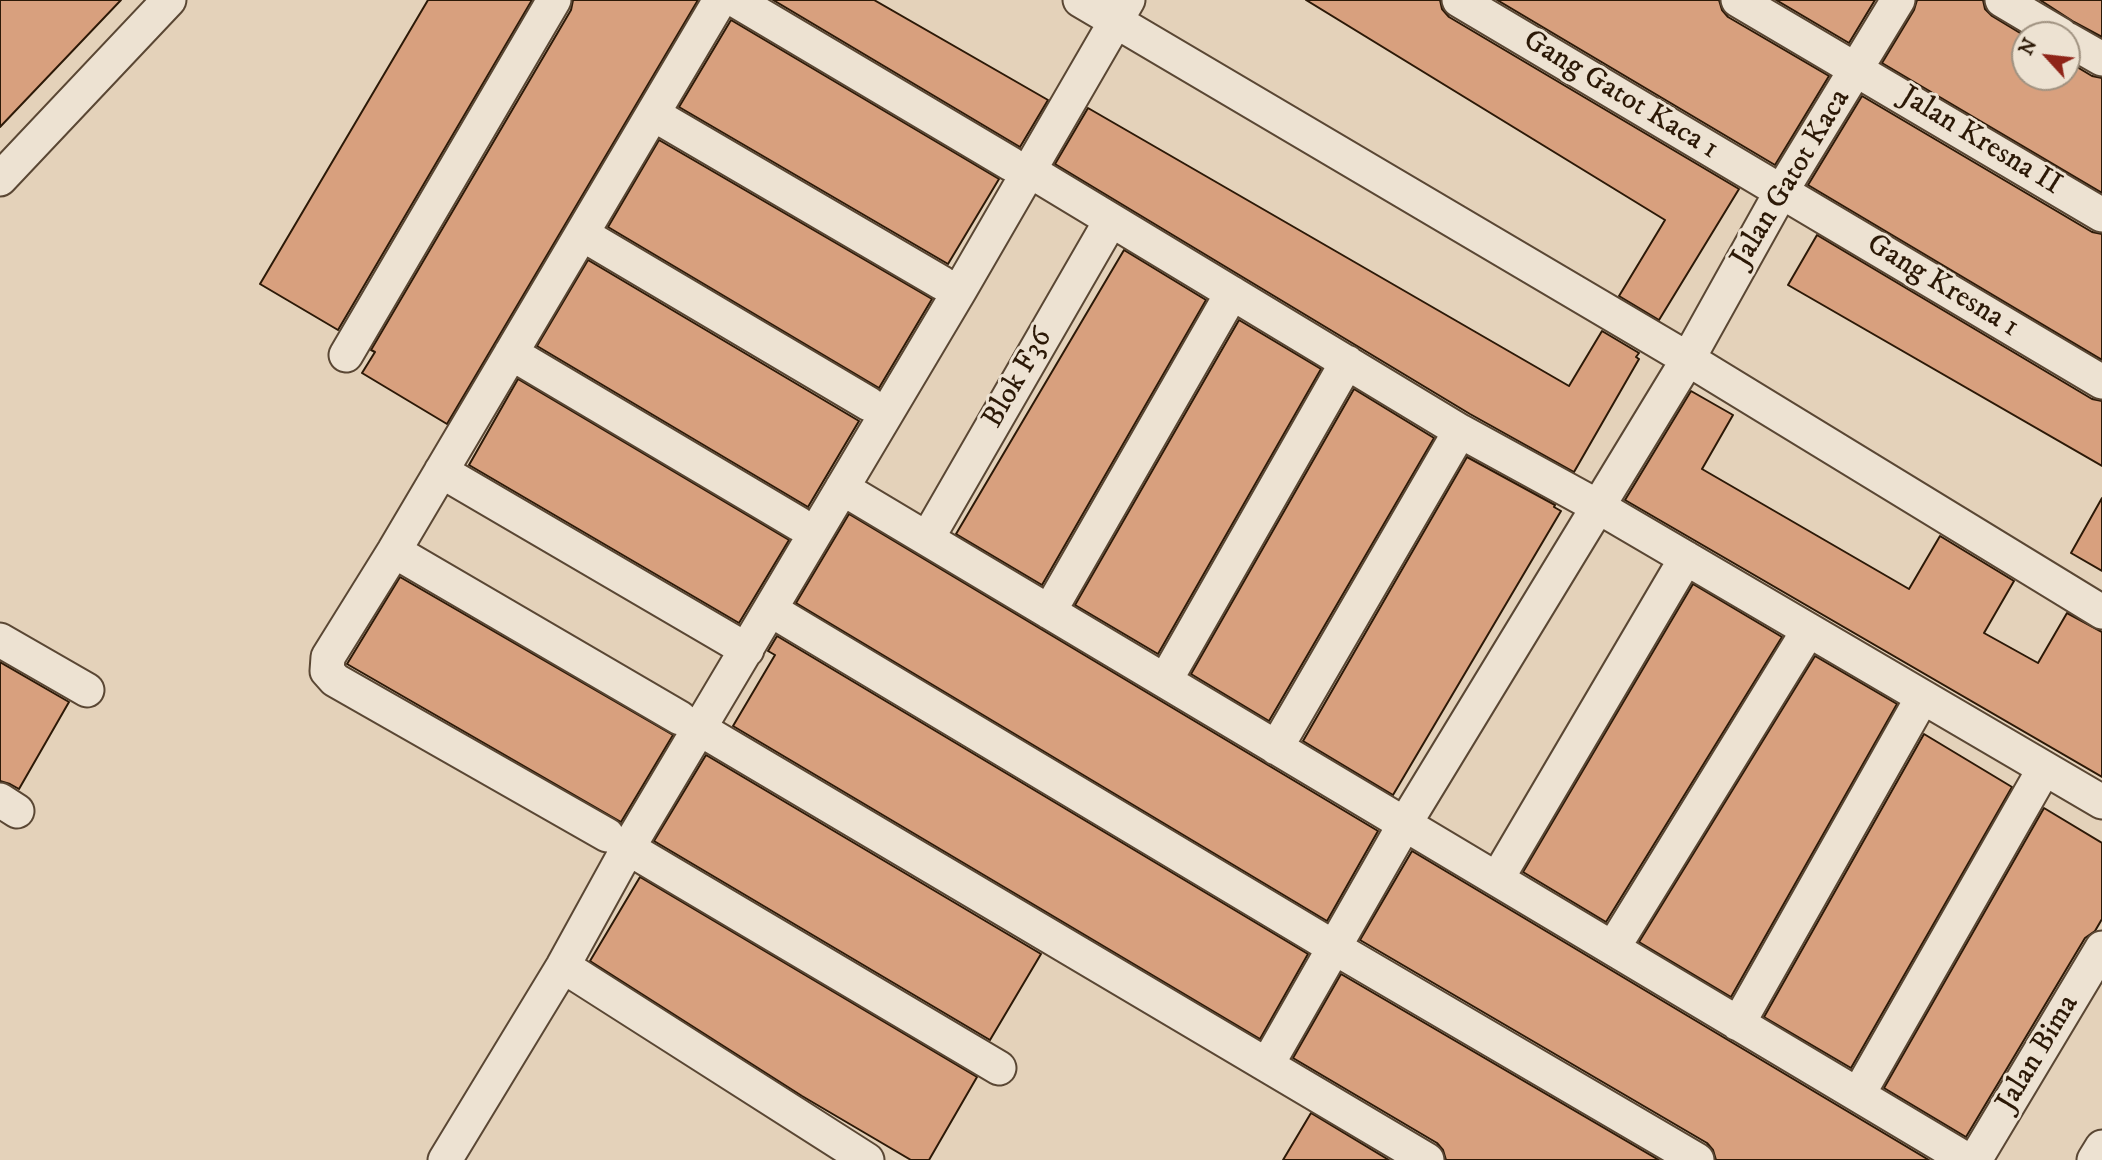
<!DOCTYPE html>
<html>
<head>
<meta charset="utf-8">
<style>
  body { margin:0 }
  #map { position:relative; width:2102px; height:1160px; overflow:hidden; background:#e4d2ba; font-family:"IM FELL DW Pica",serif }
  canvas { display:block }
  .north { position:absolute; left:2011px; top:21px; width:70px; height:70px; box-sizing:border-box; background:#ede2d2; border:2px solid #a09281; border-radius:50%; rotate:297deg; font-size:19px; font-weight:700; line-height:28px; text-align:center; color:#2c1907 }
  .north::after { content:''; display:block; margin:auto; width:24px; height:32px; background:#8f2418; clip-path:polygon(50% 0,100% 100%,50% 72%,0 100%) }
</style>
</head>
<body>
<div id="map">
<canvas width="2102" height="1160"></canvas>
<div class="north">N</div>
</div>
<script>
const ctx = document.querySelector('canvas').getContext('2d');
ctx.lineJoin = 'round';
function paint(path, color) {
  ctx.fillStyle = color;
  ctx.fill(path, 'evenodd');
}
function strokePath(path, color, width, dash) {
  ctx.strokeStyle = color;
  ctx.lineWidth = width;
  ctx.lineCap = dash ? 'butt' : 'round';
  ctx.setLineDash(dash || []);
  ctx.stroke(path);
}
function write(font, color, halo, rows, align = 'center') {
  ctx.font = font + ' "IM FELL DW Pica",serif';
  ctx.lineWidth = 6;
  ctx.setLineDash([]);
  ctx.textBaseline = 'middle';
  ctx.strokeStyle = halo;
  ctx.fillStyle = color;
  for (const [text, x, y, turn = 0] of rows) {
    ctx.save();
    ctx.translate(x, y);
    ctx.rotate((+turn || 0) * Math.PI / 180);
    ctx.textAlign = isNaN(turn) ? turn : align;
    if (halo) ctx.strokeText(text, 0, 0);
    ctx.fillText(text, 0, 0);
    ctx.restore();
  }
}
const building = new Path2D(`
  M0 0H121L0 127Z
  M428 0H532L338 330 260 284Z
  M573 0H698L447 424 362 373 375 352 371 350 571 10Z
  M773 0H874L1048 100 1020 147Z
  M1306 0H1440L1442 9 1449 17 1739 189 1659 320 1619 296 1665 220Z
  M1497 0H1719L1722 10 1728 17 1829 76 1775 165Z
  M1776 0H1875L1849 43Z
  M1917 0H1983L1985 9 1992 16 2025 36V77H2067V61L2092 76 2102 78V193L1882 63 1914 10Z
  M2040 0H2102V37L2074 22Z
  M731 20 999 179 948 264 679 107Z
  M1862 96 2092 232 2102 234V360L1808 185Z
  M1088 108 1569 386 1602 331 1639 353 1636 357 1639 359 1574 472 1470 414 1055 164Z
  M659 140 932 299 879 388 608 227Z
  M1817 235 2092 399 2102 401V466L1788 285Z
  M1124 250 1206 300 1042 585 956 534Z
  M588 260 859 421 808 507 537 346Z
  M1239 320 1321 369 1158 654 1075 605Z
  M518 379 789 540 739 623 469 465Z
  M1354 389 1434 438 1269 721 1191 674Z
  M1691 391 1733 415 1702 469 1909 589 1940 536 2014 581 1984 633 2038 663 2067 613 2102 632V777L1625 500Z
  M1467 457 1555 505 1554 507 1561 511 1393 795 1303 741Z
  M2102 498V571L2071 553Z
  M849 514 1378 831 1327 921 796 603Z
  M400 577 673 735 621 822 347 664Z
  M1693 584 1782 637 1606 922 1523 872Z
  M777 636 1308 954 1260 1039 733 726 775 655 768 651Z
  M1815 656 1897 704 1731 997 1639 942Z
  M0 662 69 702 19 789 10 784 0 781Z
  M1924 734 2012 787 1851 1068 1764 1017Z
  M706 755 1041 954 990 1040 654 841Z
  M2044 808 2102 843V919L2095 931 2085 938 1966 1137 1884 1088Z
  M1412 851 1728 1040 1929 1160H1716L1713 1150 1707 1143 1360 940Z
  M640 877 977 1077 929 1160H911L865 1133 802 1096 590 961Z
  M1341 974 1659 1160H1446L1443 1150 1437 1143 1293 1058Z
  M1311 1113 1389 1160H1283Z`);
paint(building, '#d8a07e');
strokePath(building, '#2c1907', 2);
const minor = new Path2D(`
  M735 0 1011 164
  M1080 0 1688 359 2102 612
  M1459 0 2102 382
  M1738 0 2102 215
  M2002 0 2061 35
  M2067 39 2102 59
  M653 114 942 283
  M1030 171 1460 431 1597 506 2102 802
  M0 179 169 0
  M582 234 869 404
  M511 353 799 524
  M346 355 554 0
  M441 471 747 650
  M842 488 1967 1160
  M927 539 1111 220
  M394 551 680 718
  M771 610 1335 948 1697 1160
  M1049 612 1232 293
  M0 640 87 690
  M1165 681 1347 362
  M700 729 1427 1160
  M1276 748 1460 431
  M0 800 17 811
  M607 835 335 680 327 671 328 657 394 551 720 0
  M628 848 999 1068
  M1497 879 1686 558
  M1613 948 1808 631
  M563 966 867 1160
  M1738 1024 1922 698
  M1267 1065 1404 825 1688 359 1781 192 1898 0
  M1858 1095 2044 769
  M445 1160 563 966 628 848 960 290 1128 0
  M1975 1160 2102 948
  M2094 1160 2102 1147`);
strokePath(minor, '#5a4734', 37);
strokePath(minor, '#ede2d2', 33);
write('30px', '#2c1907', '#ede2d2', [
  ["Gang Gatot Kaca 1",1620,96,31],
  ["Jalan Kresna II",1980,142,31],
  ["Jalan Gatot Kaca",1792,179,-59],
  ["Gang Kresna 1",1942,287,31],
  ["Blok F36",1019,379,-60],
  ["Jalan Bima",2039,1054,-59]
]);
</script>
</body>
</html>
